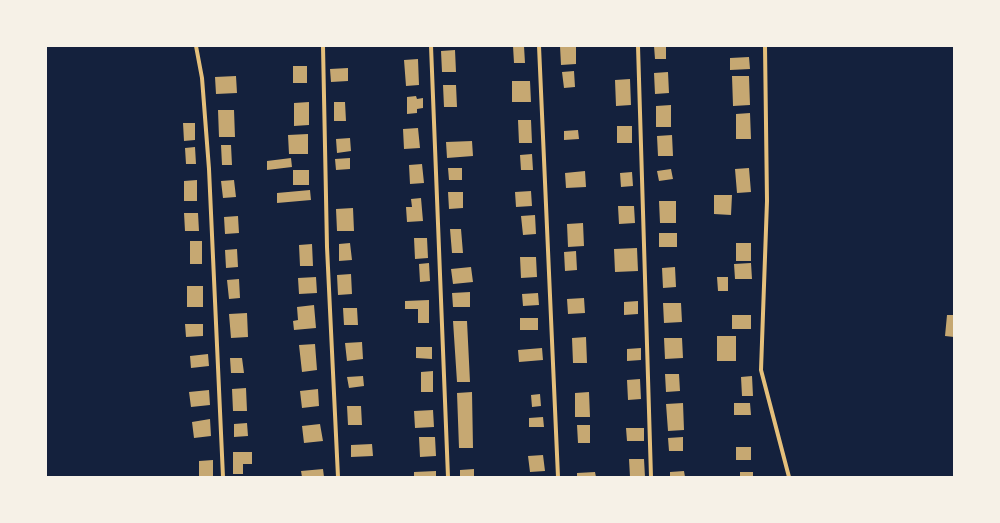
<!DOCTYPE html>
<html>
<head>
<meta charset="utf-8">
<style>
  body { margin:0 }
  #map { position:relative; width:1000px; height:523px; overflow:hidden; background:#14213d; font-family:Ubuntu,sans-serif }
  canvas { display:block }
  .frame { position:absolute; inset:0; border:47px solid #f6f1e7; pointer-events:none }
</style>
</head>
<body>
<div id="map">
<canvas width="1000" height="523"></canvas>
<div class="frame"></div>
</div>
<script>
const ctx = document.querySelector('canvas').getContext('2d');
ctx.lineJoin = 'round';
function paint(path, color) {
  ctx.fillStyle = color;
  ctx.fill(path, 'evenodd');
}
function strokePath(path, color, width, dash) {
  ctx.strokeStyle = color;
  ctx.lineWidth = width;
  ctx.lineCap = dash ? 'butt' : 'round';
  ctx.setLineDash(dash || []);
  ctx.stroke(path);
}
paint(new Path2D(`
  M513 46H524L525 63H514Z
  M560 46H576V64L561 65Z
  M654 46H666V59H655Z
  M455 50 456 72H442L441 51Z
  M749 57 750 69 730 70V58Z
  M418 59 419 85 406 86 404 60Z
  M293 66H307V83H293Z
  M348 68V81L331 82 330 69Z
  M574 71 575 87 564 88 562 72Z
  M668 72 669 93 655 94 654 73Z
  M236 76 237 93 216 94 215 77Z
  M732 76H749L750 105 733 106Z
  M630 79 631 105 616 106 615 80Z
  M512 81H530L531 102H512Z
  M443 85H456L457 107H444Z
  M416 96 417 99 423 98V108L417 109V113L407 114V97Z
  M309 102V125L294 126V103Z
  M334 102H345L346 121H334Z
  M671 105V127H656V106Z
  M218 110H234L235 137H219Z
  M750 113 751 139H736V114Z
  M518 120H531L532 143H519Z
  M183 123H195V140L184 141Z
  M617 126H632V143H617Z
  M418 128 420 148 404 149 403 129Z
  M578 130 579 139 564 140V131Z
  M308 134V154H289L288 135Z
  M672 135 673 156H658L657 136Z
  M350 138 351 151 337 153 336 139Z
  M472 141 473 156 447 158 446 142Z
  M221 145H231L232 165H222Z
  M195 147 196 164H186L185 148Z
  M532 154 533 170H521L520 155Z
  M291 158 292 167 267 170V161Z
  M350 158V169L336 170 335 159Z
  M422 164 424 183 410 184 409 165Z
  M448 168H462V180H449Z
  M749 168 751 192 737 193 735 169Z
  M671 169 673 179 659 181 657 171Z
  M293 170H309V185H293Z
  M585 171 586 187 566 188 565 173Z
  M632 172 633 186 621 187 620 173Z
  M197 180V201H184V181Z
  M234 180 236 197 223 198 221 181Z
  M310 190 311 200 277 203V193Z
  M531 191 532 206 516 207 515 192Z
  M448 192H463V208L449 209Z
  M714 195H732L731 215 714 214Z
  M421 198 423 221 407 222 406 207H412L411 199Z
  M659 201H676V223H660Z
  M618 206H634L635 223 619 224Z
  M353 208 354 231H337L336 209Z
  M184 213H198L199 231H185Z
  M535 215 536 234 523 235 521 216Z
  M238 216 239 233 225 234 224 217Z
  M583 223 584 246 568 247 567 224Z
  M450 229H461L463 253H452Z
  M659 233H677V247H659Z
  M414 238H427L428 258 415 259Z
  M190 241H202V264H190Z
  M350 243 352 260 339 261V244Z
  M736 243H751V261H736Z
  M312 244 313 266H300L299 245Z
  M637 248 638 271 615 272 614 249Z
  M237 249 238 267 226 268 225 250Z
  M576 251 577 270 565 271 564 252Z
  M520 257H536L537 277 521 278Z
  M429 263 430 281 420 282 419 264Z
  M751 263 752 279H735L734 264Z
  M471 267 473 282 453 284 451 269Z
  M675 267 676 287 663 288 662 268Z
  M351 274 352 294 338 295 337 275Z
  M316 277 317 293 299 294 298 278Z
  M717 277H728V291H718Z
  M239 279 240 298 229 299 227 280Z
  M187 286H203V307H187Z
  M470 292V307H453L452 293Z
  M538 293 539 305 523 306 522 294Z
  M584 298 585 313 568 314 567 299Z
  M429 300V323H418V309H405V301Z
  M638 301V314L624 315V302Z
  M663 303H681L682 322 664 323Z
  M314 305 316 328 294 330 293 321 298 320 297 307Z
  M343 308H357L358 325H344Z
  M247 313 248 337 231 338 229 314Z
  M732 315H751V329H732Z
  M947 315H954V337L945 336Z
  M520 318H538V330H520Z
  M453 321H467L470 382H457Z
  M185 324H203V336L186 337Z
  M717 336H736V361H717Z
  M586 337 587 363H573L572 338Z
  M664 338H682L683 358 665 359Z
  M362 342 363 359 347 361 345 343Z
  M315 344 317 370 302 372 299 345Z
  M416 347H432V359L416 358Z
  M542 348 543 360 519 362 518 350Z
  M641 348V360L627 361V349Z
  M208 354 209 366 191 368 190 356Z
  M230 358H242L244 373H231Z
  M433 371V392H421V372Z
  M665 374H679L680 391 666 392Z
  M363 376 364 386 349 388 347 377Z
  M752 376 753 396H742L741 377Z
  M640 379 641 399 628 400 627 380Z
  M246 388 247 411H233L232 389Z
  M318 389 319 406 302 408 300 391Z
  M209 390 210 405 191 407 189 392Z
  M472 392 473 448H459L457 393Z
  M589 392 590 417H575V393Z
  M540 394 541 406 532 407 531 395Z
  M683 403 684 430 668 431 666 404Z
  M734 403H750L751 415H734Z
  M347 406H361L362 425H348Z
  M433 410 434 427 415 428 414 411Z
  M543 417 544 427H529V418Z
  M210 419 211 436 194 438 192 422Z
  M247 423 248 436 234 437V424Z
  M320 424 323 441 304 443 302 426Z
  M577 425H590V443H578Z
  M626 428H644V441H627Z
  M419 437H435L436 456 420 457Z
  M683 437V451H669L668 438Z
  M372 444 373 456 351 457V445Z
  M736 447H751V460H736Z
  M233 452H252V464H243V474H233Z
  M543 455 545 471 530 472 528 456Z
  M629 459H644L645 477H630Z
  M213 460V477H199V461Z
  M323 469 324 477H302L301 471Z
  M474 469V477H460V470Z
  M436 471V477H414V472Z
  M684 471 685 477H670V472Z
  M595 472 596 477H577V473Z
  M740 472H753V477H740Z`), '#c6a872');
strokePath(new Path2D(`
  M196 46 202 78 209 169 223 477
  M323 46 327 247 338 477
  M431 46 448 477
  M539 46 558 477
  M638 46 651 477
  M765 46 767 201 761 370 789 477`), '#e5c07b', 4);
</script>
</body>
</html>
